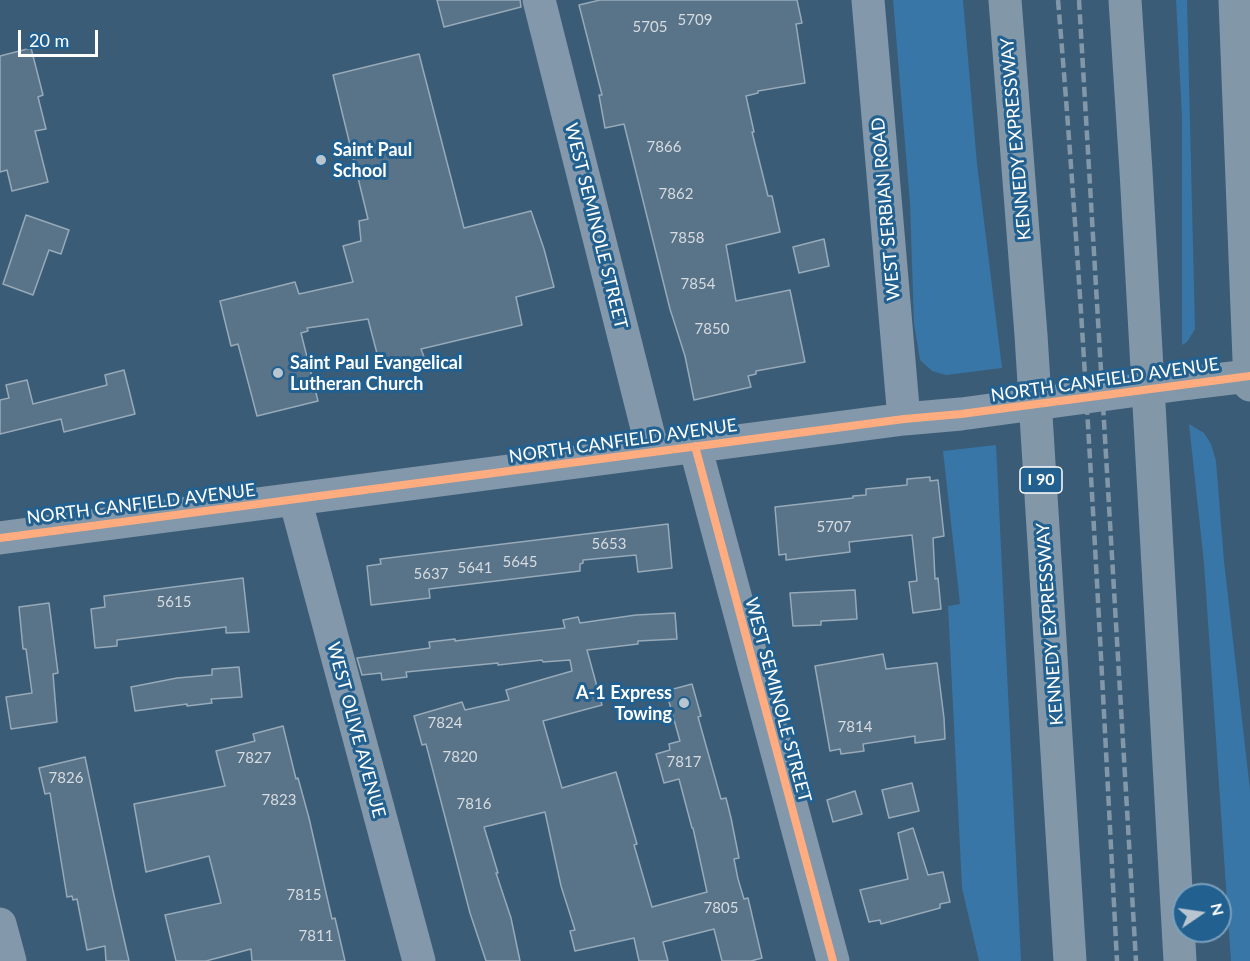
<!DOCTYPE html>
<html>
<head>
<meta charset="utf-8">
<style>
  body { margin:0 }
  #map { position:relative; width:1250px; height:961px; overflow:hidden; background:#3b5c77; font-family:Lato,sans-serif }
  canvas { display:block }
  .north { position:absolute; left:1172px; top:883px; width:60px; height:60px; box-sizing:border-box; background:#226090; border:2px solid #7aa0bc; border-radius:50%; rotate:77deg; font-size:16px; font-weight:700; line-height:24px; text-align:center; color:#fff }
  .north::after { content:''; display:block; margin:auto; width:21px; height:27px; background:#bac6cf; clip-path:polygon(50% 0,100% 100%,50% 72%,0 100%) }
  .scale { position:absolute; left:18px; top:30px; width:80px; height:27px; box-sizing:border-box; border:3px solid #fff; border-top:0; padding-left:8px; font-size:18px; line-height:21px; white-space:nowrap; color:#fff; -webkit-text-stroke:4px #226090; paint-order:stroke }
</style>
</head>
<body>
<div id="map">
<canvas width="1250" height="961"></canvas>
<div class="north">N</div>
<div class="scale">20 m</div>
</div>
<script>
const ctx = document.querySelector('canvas').getContext('2d');
ctx.lineJoin = 'round';
function paint(path, color) {
  ctx.fillStyle = color;
  ctx.fill(path, 'evenodd');
}
function strokePath(path, color, width, dash) {
  ctx.strokeStyle = color;
  ctx.lineWidth = width;
  ctx.lineCap = dash ? 'butt' : 'round';
  ctx.setLineDash(dash || []);
  ctx.stroke(path);
}
function write(font, color, halo, rows, align = 'center') {
  ctx.font = font + ' Lato,sans-serif';
  ctx.lineWidth = 6;
  ctx.setLineDash([]);
  ctx.textBaseline = 'middle';
  ctx.strokeStyle = halo;
  ctx.fillStyle = color;
  for (const [text, x, y, turn = 0] of rows) {
    ctx.save();
    ctx.translate(x, y);
    ctx.rotate((+turn || 0) * Math.PI / 180);
    ctx.textAlign = isNaN(turn) ? turn : align;
    if (halo) ctx.strokeText(text, 0, 0);
    ctx.fillText(text, 0, 0);
    ctx.restore();
  }
}
paint(new Path2D(`
  M893 0H963L977 164 1002 368 946 375 932 371 920 360 914 324 910 203Z
  M1176 0H1187L1195 329 1187 342 1182 345V117Z
  M1189 424 1204 433 1211 444 1216 461 1224 561 1250 790V961H1231L1204 563Z
  M996 445 1021 961H979L962 888 948 606 960 604 943 451Z`), '#3776a6');
const building = new Path2D(`
  M437 0H520L521 7 444 27Z
  M600 0H797L802 23 796 24 805 83 758 91V93L746 96 754 132H752L768 196H772L780 232 726 245 736 301 790 290 805 362 756 371V374L748 376 751 387 694 400 685 356 670 309 624 124 605 128 599 95H602L579 5Z
  M31 48 43 95 38 97 46 129 35 131 48 182 12 191 7 170 0 172V56Z
  M419 54 464 228 531 211 544 249 554 287 516 297 522 325 421 349 427 365 395 361 380 365 368 319 307 328 308 331 301 333 318 401 257 416 238 344 231 346 220 301 295 282 299 294 353 282 343 246 361 241 359 221 368 219 333 75Z
  M26 215 69 230 61 254 49 250 33 295 3 284Z
  M824 239 829 266 799 273 793 247Z
  M124 370 135 414 64 432 61 419 0 434V400L9 398 6 385 27 380 33 404 107 385 105 375Z
  M930 477V481L938 480 944 536 933 538 935 579 938 578 941 609 913 613 909 582 917 581 912 535 849 542 850 552 786 560V554L779 555 775 507 853 498V496L866 495V489L907 485V479Z
  M668 524 672 568 638 572 636 555 583 560V563L580 564V571L429 589 430 598 371 605 367 566 381 564 380 559Z
  M243 578 249 632 226 633V627L117 640V646L95 648 91 609 105 607 104 596Z
  M855 590 857 619 821 621V625L793 626 790 593Z
  M49 603 58 673 53 674 57 722 11 729 6 697 32 693 26 649H23L19 607Z
  M675 613 677 639 638 641V644L587 650 602 705 543 721 562 788 616 772 637 844 634 845 652 907 707 892 693 828H692L679 779 664 783 656 754 670 750 669 744 680 741 666 691 692 684 701 716 698 717 721 799 726 798 731 818 739 858 734 859 738 879 744 899 748 898 762 958 751 961H722L714 929 663 942 668 961H639L634 938 575 951 570 931 575 930 561 886 545 812 484 827 498 873H496L511 918 520 961H486L470 913 426 744 422 745 414 716 462 702 465 710 509 700 506 690 572 671 570 660 543 662 542 660 498 665V663L406 672 407 677 382 680 381 673 362 675 357 658 430 648 429 642 455 639V641L565 628 563 620 578 617 580 623 636 615Z
  M883 654 886 669 937 663 944 718 945 739 915 743V736L863 744 864 751 841 754 840 749 830 751 815 666Z
  M239 667 242 697 211 699 212 703 187 706V704L135 711 131 687 177 678 212 675V669Z
  M283 726 296 779 298 778 309 818 332 919 335 918 345 961H252L251 949 206 961H176L165 915 221 903 209 856 146 872 134 804 225 786 216 751 255 741 253 734Z
  M85 757 113 891 129 961H106L105 946 87 950 77 899 73 900 72 896 67 897 50 793 45 794 39 768Z
  M912 783 919 811 889 818 882 790Z
  M855 791 862 814 833 822 827 800Z
  M913 828 928 875 943 872 950 902 940 904V908L881 924 880 920 869 922 860 890 908 879 898 833Z`);
paint(building, '#597388');
strokePath(building, '#97aab9', 1.5);
strokePath(new Path2D(`
  M539 0 653 452
  M868 0 904 419
  M695 446 833 961
  M295 499 419 961
  M0 538 904 419 961 414 1190 383
  M0 924 10 961`), '#8398aa', 33);
strokePath(new Path2D(`
  M1235 0 1250 385
  M1190 383 1249 376`), '#8298a9', 33);
strokePath(new Path2D(`
  M1005 0 1031 335 1070 961
  M1125 0 1136 171 1180 961`), '#8298a9', 33);
strokePath(new Path2D(`
  M1058 0C1085 320 1100 641 1117 961
  M1079 0 1136 961`), '#8298a9', 4.5, [10, 4.5]);
strokePath(new Path2D(`
  M695 446 833 961
  M0 538 904 419 961 414 1250 376`), '#ffac80', 8);
for (const [x, y, r, color] of [
  [321,160,6,"#bac6cf"],
  [278,373,6,"#bac6cf"],
  [684,703,6,"#bac6cf"]
]) {
  const dot = new Path2D();
  dot.arc(x, y, r, 0, 2 * Math.PI);
  ctx.fillStyle = color;
  ctx.fill(dot);
  strokePath(dot, '#226090', 2);
}
write('15px', '#d6dce1', null, [
  ["5709",695,20],
  ["5705",650,27],
  ["7866",664,147],
  ["7862",676,194],
  ["7858",687,238],
  ["7854",698,284],
  ["7850",712,329],
  ["5707",834,527],
  ["5653",609,544],
  ["5645",520,562],
  ["5641",475,568],
  ["5637",431,574],
  ["5615",174,602],
  ["7824",445,723],
  ["7814",855,727],
  ["7820",460,757],
  ["7827",254,758],
  ["7817",684,762],
  ["7826",66,778],
  ["7823",279,800],
  ["7816",474,804],
  ["7815",304,895],
  ["7805",721,908],
  ["7811",316,936]
]);
for (const [x, y, w] of [
  [1041,480,42]
]) {
  const box = new Path2D();
  box.roundRect(x - w / 2, y - 13, w, 26, 4.5);
  ctx.fillStyle = '#226090';
  ctx.fill(box);
  strokePath(box, '#fff', 1.5);
}
write('bold 16px', '#fff', null, [
  ["I 90",1041,480]
]);
write('18px', '#fff', '#226090', [
  ["KENNEDY EXPRESSWAY",1016,139,-95],
  ["WEST SERBIAN ROAD",886,209,-95],
  ["WEST SEMINOLE STREET",596,226,76],
  ["NORTH CANFIELD AVENUE",1105,380,-8],
  ["NORTH CANFIELD AVENUE",623,441,-8],
  ["NORTH CANFIELD AVENUE",141,504,-7],
  ["KENNEDY EXPRESSWAY",1050,624,-94],
  ["WEST SEMINOLE STREET",778,700,75],
  ["WEST OLIVE AVENUE",356,730,75]
]);
write('bold 18px', '#fff', '#226090', [
  ["Saint Paul",333,150],
  ["School",333,171],
  ["Saint Paul Evangelical",290,363],
  ["Lutheran Church",290,384],
  ["A-1 Express",672,693,"right"],
  ["Towing",672,714,"right"]
], 'left');
</script>
</body>
</html>
